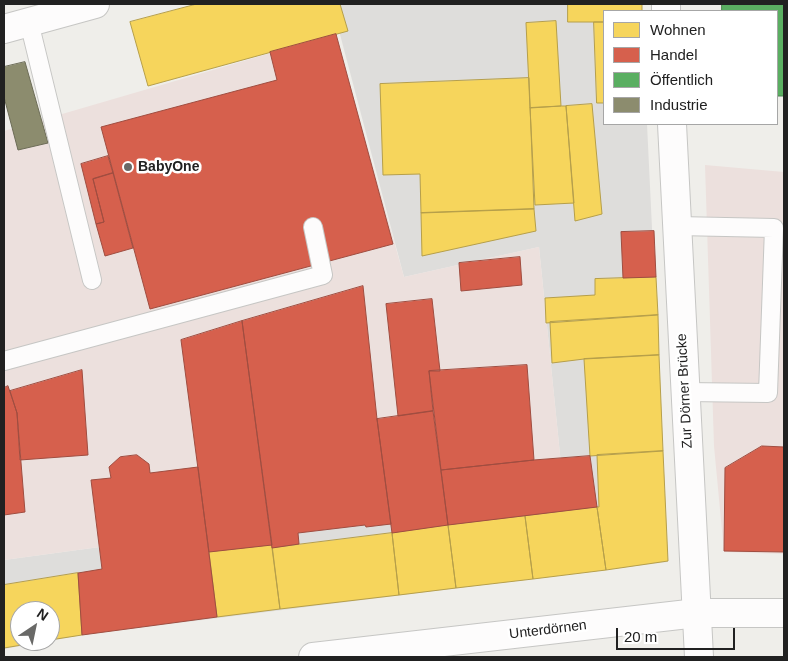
<!DOCTYPE html>
<html>
<head>
<meta charset="utf-8">
<style>
  body { margin:0 }
  #map { position:relative; width:788px; height:661px; overflow:hidden; background:#efeeea; font-family:Helvetica,sans-serif }
  canvas { display:block }
  .frame { position:absolute; inset:0; border:5px solid #212121; pointer-events:none }
  .legend { position:absolute; left:603px; top:10px; width:175px; height:115px; box-sizing:border-box; background:#fff; border:1px solid #a6a6a6; margin:0; padding:6px 9px; list-style:none; font-size:15px; color:#212121 }
  .legend li { display:flex; align-items:center; gap:10px; height:25px }
  .legend b { width:25px; border:1px solid #a6a6a6 }
  .north { position:absolute; left:10px; top:601px; width:50px; height:50px; box-sizing:border-box; background:#fff; border:1px solid #a6a6a6; border-radius:50%; rotate:34deg; font-size:14px; font-weight:700; line-height:20px; text-align:center; color:#212121 }
  .north::after { content:''; display:block; margin:auto; width:18px; height:22px; background:#696967; clip-path:polygon(50% 0,100% 100%,50% 72%,0 100%) }
  .scale { position:absolute; left:616px; top:628px; width:119px; height:22px; box-sizing:border-box; border:2px solid #212121; border-top:0; padding-left:6px; font-size:15px; line-height:18px; white-space:nowrap; color:#212121; -webkit-text-stroke:4px #fff; paint-order:stroke }
</style>
</head>
<body>
<div id="map">
<canvas width="788" height="661"></canvas>
<div class="frame"></div>
<ul class="legend">
<li><b style="height:14px;background:#f6d55c"></b>Wohnen</li>
<li><b style="height:14px;background:#d6604d"></b>Handel</li>
<li><b style="height:14px;background:#5aae61"></b>Öffentlich</li>
<li><b style="height:14px;background:#8c8c6e"></b>Industrie</li>
</ul>
<div class="north">N</div>
<div class="scale">20 m</div>
</div>
<script>
const ctx = document.querySelector('canvas').getContext('2d');
ctx.lineJoin = 'round';
function paint(path, color) {
  ctx.fillStyle = color;
  ctx.fill(path, 'evenodd');
}
function strokePath(path, color, width, dash) {
  ctx.strokeStyle = color;
  ctx.lineWidth = width;
  ctx.lineCap = dash ? 'butt' : 'round';
  ctx.setLineDash(dash || []);
  ctx.stroke(path);
}
function write(font, color, halo, rows, align = 'center') {
  ctx.font = font + ' Helvetica,sans-serif';
  ctx.lineWidth = 5;
  ctx.setLineDash([]);
  ctx.textBaseline = 'middle';
  ctx.strokeStyle = halo;
  ctx.fillStyle = color;
  for (const [text, x, y, turn = 0] of rows) {
    ctx.save();
    ctx.translate(x, y);
    ctx.rotate((+turn || 0) * Math.PI / 180);
    ctx.textAlign = isNaN(turn) ? turn : align;
    if (halo) ctx.strokeText(text, 0, 0);
    ctx.fillText(text, 0, 0);
    ctx.restore();
  }
}
paint(new Path2D(`
  M332 4H641V11H604V124H647L668 562 82 635 50 641V611H20V641H48L4 649V560L563 484 539 247 404 277Z`), '#dedddb');
paint(new Path2D(`
  M336 34 404 277 539 247 563 484 4 560V131Z
  M705 165 784 172V554L724 552 714 446Z`), '#ece0dd');
const homes = new Path2D(`
  M197 4H340L348 31 148 86 130 22Z
  M568 4H642V11H604V22H568Z
  M556 21 561 106 530 108 526 23Z
  M594 22H604V103H597Z
  M529 78 534 209 421 213 420 174 383 175 380 84Z
  M592 104 602 214 575 221 566 106Z
  M561 106H566L574 203 535 205 530 108Z
  M534 209 536 231 422 256 421 213Z
  M656 277 658 315 546 323 545 298 595 295V279Z
  M658 315 659 355 584 359 552 363 550 322Z
  M659 355 663 451 590 456 584 359Z
  M663 451 668 561 606 570 597 507H599L597 455Z
  M597 507 606 570 533 579 525 516Z
  M525 516 533 579 456 588 448 525Z
  M448 525 456 588 399 595 392 533Z
  M392 533 399 595 280 609 272 548Z
  M272 545 280 609 217 617 209 552Z
  M78 573 82 635 50 640V611H20V641H46L4 648V585Z`);
paint(homes, '#f6d55c');
strokePath(homes, '#b69f4a', 1);
const shops = new Path2D(`
  M336 34 393 244 150 309 101 127 277 80 270 52Z
  M108 156 113 173 93 179 104 222 96 224 81 164Z
  M113 173 133 248 105 256 96 224 104 222 93 179Z
  M654 231 656 277 623 278 621 232Z
  M520 257 522 285 461 291 459 263Z
  M363 286 377 419 391 524 366 527 365 525 298 533 299 544 272 548 242 321Z
  M432 299 440 371H429L433 411 398 416 386 304Z
  M242 321 272 545 209 552 181 340Z
  M527 365 534 460 441 470 429 371Z
  M82 370 88 455 20 460 17 413 10 391Z
  M8 386 17 413 25 512 4 515V388Z
  M433 411 448 525 392 533 377 419Z
  M762 446 784 447V552L724 551 725 468Z
  M137 455 149 464 150 473 198 467 217 617 82 635 78 573 102 569 91 480 111 478 109 467 120 457Z
  M590 456 597 507 448 525 441 470 534 460Z`);
paint(shops, '#d6604d');
strokePath(shops, '#a04d40', 1);
const public = new Path2D(`
  M722 4H784V96H777V11H722Z`);
paint(public, '#5aae61');
strokePath(public, '#49844e', 1);
const industry = new Path2D(`
  M25 62 48 143 18 150 4 97V67Z`);
paint(industry, '#8c8c6e');
strokePath(industry, '#6c6c57', 1);
const service = new Path2D(`
  M29 22 92 280
  M677 226 774 228 768 393 685 392
  M4 361 323 275 313 227`);
const minor = new Path2D(`
  M666 4V11
  M4 29 95 4
  M672 124 699 657`);
const tertiary = new Path2D(`
  M313 657 697 613H784`);
strokePath(service, '#c6c6c4', 20);
strokePath(minor, '#c6c6c4', 30);
strokePath(tertiary, '#c6c6c4', 30);
strokePath(service, '#fdfcfc', 18);
strokePath(minor, '#fdfcfc', 28);
strokePath(tertiary, '#fdfcfc', 28);
for (const [x, y, r, color] of [
  [128,167,5,"#696967"]
]) {
  const dot = new Path2D();
  dot.arc(x, y, r, 0, 2 * Math.PI);
  ctx.fillStyle = color;
  ctx.fill(dot);
  strokePath(dot, '#fff', 2);
}
write('bold 14px', '#212121', '#fff', [
  ["BabyOne",138,167]
], 'left');
write('14px', '#212121', '#fff', [
  ["Zur Dörner Brücke",685,391,-93],
  ["Unterdörnen",548,630,-7]
]);
</script>
</body>
</html>
